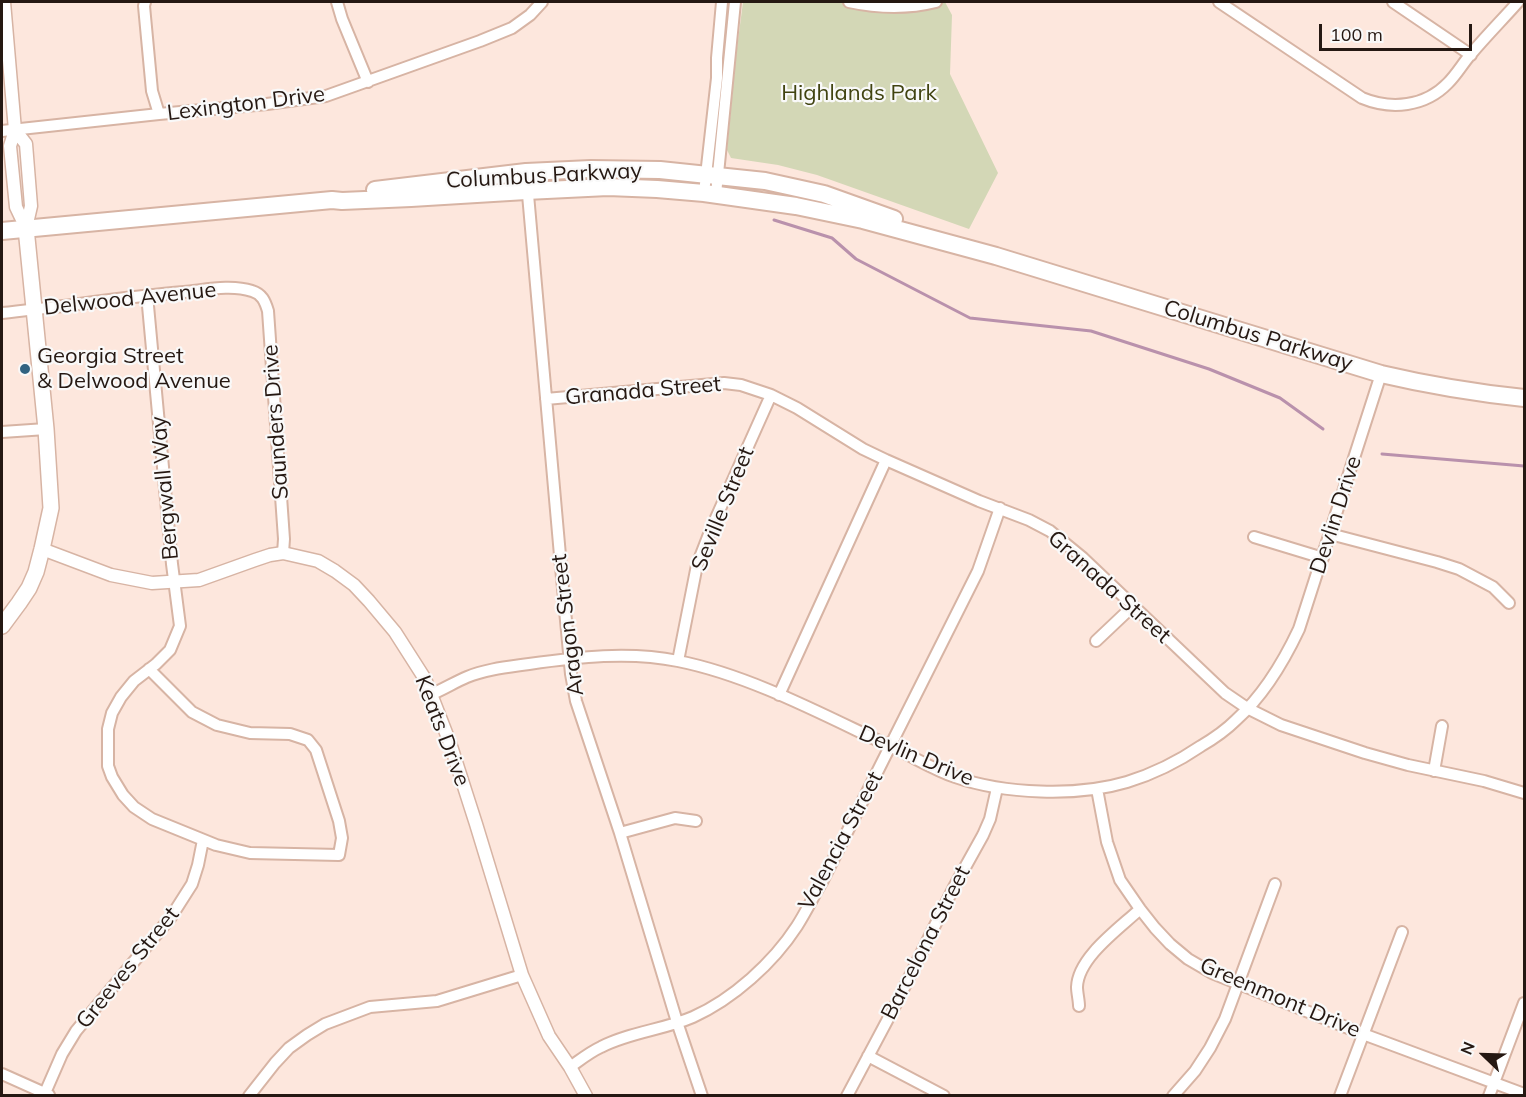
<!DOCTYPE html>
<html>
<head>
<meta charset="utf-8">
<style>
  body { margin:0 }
  #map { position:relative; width:1526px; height:1097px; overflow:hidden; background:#fde7dd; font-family:Mulish,sans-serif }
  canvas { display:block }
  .frame { position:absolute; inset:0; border:3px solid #251812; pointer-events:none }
  .north { position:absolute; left:1454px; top:1025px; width:60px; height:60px; -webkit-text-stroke:4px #f9f9f9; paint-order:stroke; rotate:293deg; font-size:16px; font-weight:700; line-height:24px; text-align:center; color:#251812 }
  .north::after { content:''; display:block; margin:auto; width:21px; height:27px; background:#251812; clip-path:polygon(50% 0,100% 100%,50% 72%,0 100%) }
  .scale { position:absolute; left:1319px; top:24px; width:153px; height:27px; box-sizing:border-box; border:3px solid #251812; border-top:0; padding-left:8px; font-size:18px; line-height:21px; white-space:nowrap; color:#251812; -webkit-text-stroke:4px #f9f9f9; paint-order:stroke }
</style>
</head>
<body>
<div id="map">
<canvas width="1526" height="1097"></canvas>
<div class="frame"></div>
<div class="north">N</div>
<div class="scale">100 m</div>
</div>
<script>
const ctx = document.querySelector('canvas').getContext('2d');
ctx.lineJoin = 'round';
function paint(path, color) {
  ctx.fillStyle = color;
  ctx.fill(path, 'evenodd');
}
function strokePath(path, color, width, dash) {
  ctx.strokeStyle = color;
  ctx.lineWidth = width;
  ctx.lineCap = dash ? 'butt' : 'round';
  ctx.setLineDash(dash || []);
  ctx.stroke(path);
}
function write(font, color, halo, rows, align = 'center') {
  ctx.font = font + ' Mulish,sans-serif';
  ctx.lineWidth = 4.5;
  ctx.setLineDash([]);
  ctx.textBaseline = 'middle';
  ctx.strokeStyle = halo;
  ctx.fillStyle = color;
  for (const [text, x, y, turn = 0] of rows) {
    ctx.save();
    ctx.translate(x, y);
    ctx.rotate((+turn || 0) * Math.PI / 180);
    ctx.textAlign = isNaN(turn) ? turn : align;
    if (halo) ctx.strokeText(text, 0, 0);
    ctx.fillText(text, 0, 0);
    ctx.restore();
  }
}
paint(new Path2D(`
  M743 2H945L952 15 950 74 998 173 969 229 817 175 778 165 731 158 727 150 736 56Z`), '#d3d7b6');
strokePath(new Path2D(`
  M774 220 832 238 856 259 970 318 1091 331 1209 369 1280 398 1323 429
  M1382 454 1524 466`), '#b991ac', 3);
const minor = new Path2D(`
  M145 2 144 6 152 91 159 114
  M337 2 342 19 368 82
  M849 2C877 8 908 9 936 2
  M1219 2 1362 98C1391 110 1425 107 1448 83 1457 74 1463 63 1471 54 1486 36 1503 19 1518 2
  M1393 2 1471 55
  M2 131 159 114 267 104 326 96 480 41 512 28 530 15 542 2
  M526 172 562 578 571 674 576 701 620 833 677 1022 702 1096
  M704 193 717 78V58L722 2
  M716 194 735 2
  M147 295 172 564 180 626 170 650 156 664 134 681 121 697 112 713 108 729V766L112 777 123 795 134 807 152 819 216 845 250 853 339 855 342 838 339 821 316 750 308 740 290 734 250 733 217 725 192 712 149 669
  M2 313C62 307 123 297 184 292 205 290 231 284 252 291 262 294 265 301 268 311L284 539 283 553
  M546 399 724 383 741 385 771 395 797 408 863 449 886 460 979 501 1029 520 1050 531 1083 558 1225 693 1247 708 1281 725 1365 753 1408 765 1484 781 1524 793
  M2 432 46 429
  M1330 534 1437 562 1459 569 1493 587 1509 603
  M1254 537 1323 558
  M1096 641 1133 606
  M678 661 697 565 711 529 771 395
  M432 694C444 689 455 682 467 677 486 669 508 667 529 664 578 657 629 651 678 661 753 676 829 718 898 750 917 759 935 770 955 777 1004 794 1077 797 1127 782 1153 774 1179 761 1201 746 1213 739 1226 730 1236 720 1264 695 1283 663 1299 629L1381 374
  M779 695 886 460
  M1434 771 1442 726
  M1097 789 1107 842 1120 880 1140 909 1155 928 1170 944 1188 959 1212 973 1363 1034 1524 1094
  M620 833 675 818 696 821
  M1079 1006C1079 1000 1077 993 1077 987 1078 957 1120 928 1140 909
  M868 1056 944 1096
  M570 1067C580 1060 590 1052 601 1047 630 1032 663 1030 693 1017 733 999 773 963 797 926 806 912 813 897 822 882L978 571 1000 508
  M2 1074 49 1095
  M45 1093 62 1054 76 1031 171 917 192 884 198 865 203 840
  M249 1096 275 1063 289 1048 307 1035 325 1024 370 1007 437 1001 522 975
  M847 1096 897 1002 953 889 983 835 990 819 997 788
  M1173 1096 1195 1071 1210 1048 1225 1019 1275 884
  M1340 1096 1402 932
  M1489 1096 1524 1003`);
const tertiary = new Path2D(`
  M4 2 15 130 10 146 16 207 26 228
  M15 130 26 144 31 206 26 228
  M42 549 111 575 152 583 199 580 255 560 270 555 283 553 318 561 335 571 354 585 369 601 395 632 425 679 450 743 476 824 522 975 549 1036 570 1067 586 1096`);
const secondary = new Path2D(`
  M2 626 19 603 29 588 36 572 42 549 51 508 46 429 26 228`);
const primary = new Path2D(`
  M375 190 526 172 591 169 660 170 765 181 824 194 894 219
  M2 231 332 200 342 201 411 198 526 191 608 187 657 189 704 193 796 206 863 220 996 256 1381 374C1428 385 1476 393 1524 398`);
strokePath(minor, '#d7b4a4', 14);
strokePath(tertiary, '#d7b4a4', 15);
strokePath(secondary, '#d7b4a4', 18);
strokePath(primary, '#d7b4a4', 20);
strokePath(minor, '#fff', 10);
strokePath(tertiary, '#fff', 12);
strokePath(secondary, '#fff', 15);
strokePath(primary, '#fff', 16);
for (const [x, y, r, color] of [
  [25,369,6,"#326381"]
]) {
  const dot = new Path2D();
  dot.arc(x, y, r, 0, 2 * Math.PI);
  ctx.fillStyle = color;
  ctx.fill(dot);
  strokePath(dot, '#f9f9f9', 2);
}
write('22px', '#414411', '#f9f9f9', [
  ["Highlands Park",859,93]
]);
write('22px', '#251812', '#f9f9f9', [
  ["Lexington Drive",246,104,-7],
  ["Columbus Parkway",544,176,-3],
  ["Delwood Avenue",130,299,-6],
  ["Columbus Parkway",1258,336,17],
  ["Granada Street",643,391,-5],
  ["Saunders Drive",276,422,-94],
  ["Bergwall Way",165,488,-95],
  ["Seville Street",723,509,-68],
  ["Devlin Drive",1336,515,-72],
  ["Granada Street",1109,587,42],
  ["Aragon Street",568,625,-97],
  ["Keats Drive",442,731,69],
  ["Devlin Drive",916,756,23],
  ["Valencia Street",841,841,-62],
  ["Barcelona Street",926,943,-63],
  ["Greeves Street",128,968,-51],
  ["Greenmont Drive",1280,998,23]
]);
write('22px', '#251812', '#f9f9f9', [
  ["Georgia Street",37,356],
  ["& Delwood Avenue",37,381]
], 'left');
</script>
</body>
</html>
